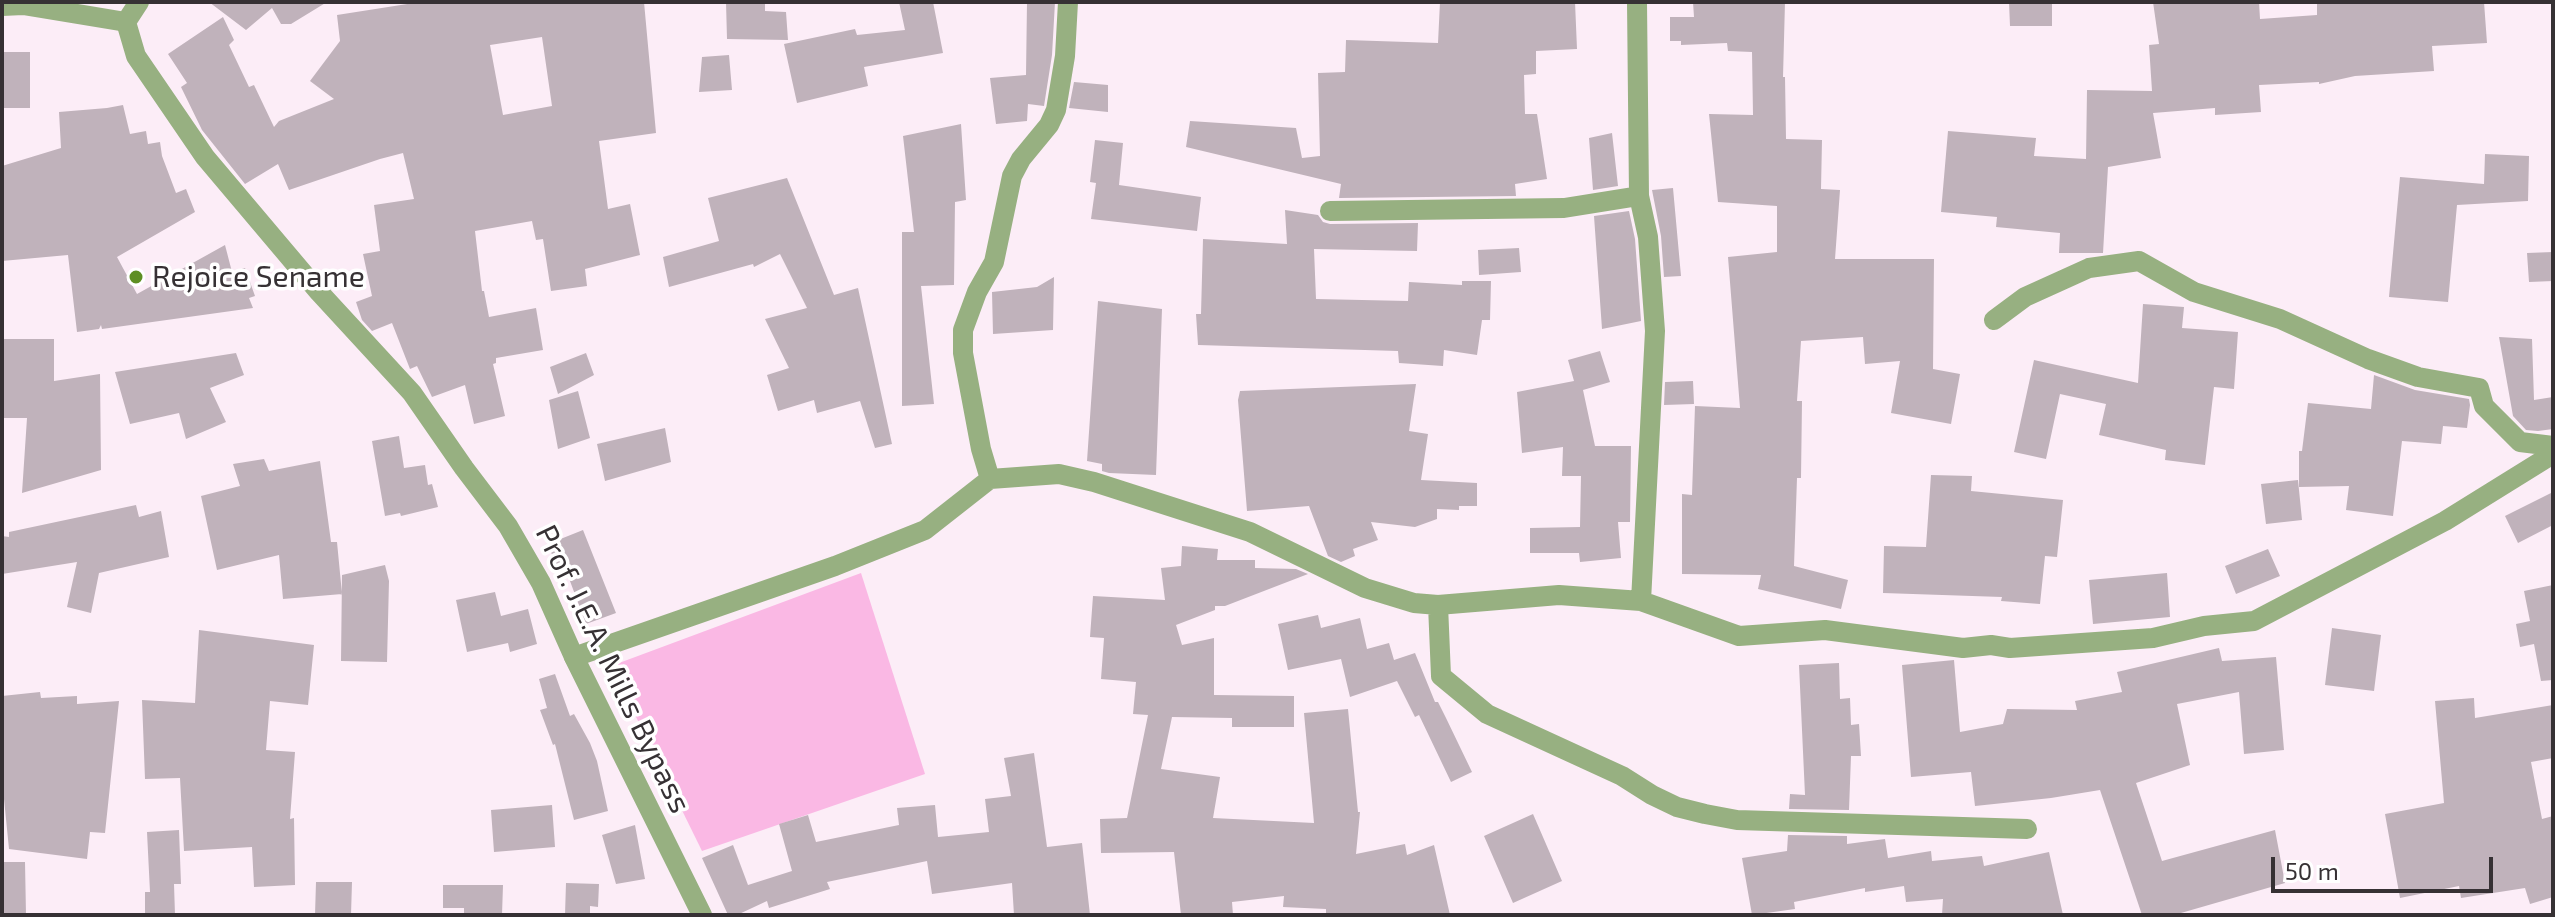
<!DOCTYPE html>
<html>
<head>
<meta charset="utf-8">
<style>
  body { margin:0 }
  #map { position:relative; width:2555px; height:917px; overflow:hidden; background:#fcedf7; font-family:"Exo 2",sans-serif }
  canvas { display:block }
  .frame { position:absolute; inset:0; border:4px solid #363134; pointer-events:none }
  .scale { position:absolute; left:2271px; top:857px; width:222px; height:36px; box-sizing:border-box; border:4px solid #363134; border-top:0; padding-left:10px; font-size:24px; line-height:28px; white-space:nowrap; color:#363134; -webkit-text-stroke:6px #fff; paint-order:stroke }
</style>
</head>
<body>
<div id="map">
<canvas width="2555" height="917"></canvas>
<div class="frame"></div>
<div class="scale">50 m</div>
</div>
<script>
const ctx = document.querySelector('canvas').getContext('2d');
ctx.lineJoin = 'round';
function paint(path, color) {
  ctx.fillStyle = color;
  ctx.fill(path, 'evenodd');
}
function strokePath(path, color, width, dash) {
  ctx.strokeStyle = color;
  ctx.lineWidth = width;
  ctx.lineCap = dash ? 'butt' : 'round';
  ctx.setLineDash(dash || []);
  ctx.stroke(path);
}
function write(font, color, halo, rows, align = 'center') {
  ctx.font = font + ' "Exo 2",sans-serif';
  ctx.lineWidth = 7;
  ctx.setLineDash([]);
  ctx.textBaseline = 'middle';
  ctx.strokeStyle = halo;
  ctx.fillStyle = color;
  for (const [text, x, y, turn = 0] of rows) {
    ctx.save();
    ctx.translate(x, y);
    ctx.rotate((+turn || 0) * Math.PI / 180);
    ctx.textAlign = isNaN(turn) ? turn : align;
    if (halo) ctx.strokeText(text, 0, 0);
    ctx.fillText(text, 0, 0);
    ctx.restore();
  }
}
paint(new Path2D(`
  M861 573 925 774 702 851 611 666Z`), '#fab8e4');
paint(new Path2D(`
  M209 2H327L291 24H281L272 8 246 30Z
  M420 2H644L656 133 599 141 608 209 630 204 640 255 585 269 587 286 551 291 543 239 536 240 532 221 475 231 482 291H484L489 317 536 308 543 350 496 358V363L493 364 505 416 474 424 465 385 432 397 417 366 410 369 392 323 372 331 362 320 356 302 372 296 363 254 380 251 374 205 414 199 403 153 380 159 289 190 278 164 245 184 202 130 181 87 187 83 168 54 223 17 234 40 229 45 249 87 254 85 274 127 279 121 334 99 310 81 340 41 337 15ZM542 37 552 106 503 115 490 45Z
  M726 2H765V11L786 12 788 40 727 39Z
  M899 2H933L943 53 864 67 868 86 797 103 784 44 855 29 857 35 905 30Z
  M1027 2H1055L1052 55 1044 106 1028 104 1027 121 996 124 990 78 1026 75Z
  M1440 2H1575L1577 49 1536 51V74L1524 75 1525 114H1537L1547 179 1515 184 1516 196 1339 198 1341 184 1186 147 1190 121 1296 128 1302 158 1320 156 1318 73 1345 72 1346 40 1438 43Z
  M1693 2H1785L1783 77H1785L1786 139 1822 140 1821 189 1840 190 1835 259H1934L1933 369 1960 374 1951 424 1891 413 1900 361 1865 364 1863 337 1801 341 1797 401H1802L1801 478H1797L1794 566 1848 580 1841 609 1758 589 1761 575 1682 574V494L1692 495 1695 406 1740 408 1728 257 1777 252V206L1718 202 1709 114 1753 115 1752 52 1728 51 1727 43 1681 45V41H1670V17H1694Z
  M2009 2H2052V26H2010Z
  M2153 2H2259L2260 19 2317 15V2H2484L2487 43 2432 46 2434 71 2355 76 2319 84V82L2259 85 2261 112 2215 115V108L2153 113 2161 158 2108 167 2103 253H2059L2060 233 1996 227 1997 217 1941 212 1948 131 2036 138 2034 156 2086 159 2087 90 2152 91 2149 45 2159 44Z
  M2 52H30V108H2Z
  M729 55 732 90 699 92 702 57Z
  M1074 82 1108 85V112L1069 108Z
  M123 105 130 134 146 131 148 144 160 142 162 156 176 193 186 189 195 212 117 257 137 294 225 245 232 272 245 268 255 296 249 298 253 308 102 329 101 325 99 329 77 332 68 255 2 261V166L61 148 59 112 107 108Z
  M961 124 966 200 955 202 954 285 921 286 934 404 902 406V232H914L903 136Z
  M1612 133 1618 186 1593 190 1589 138Z
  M1095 140 1123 143 1119 185 1201 197 1197 231 1091 219 1096 183 1090 182Z
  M2485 154 2529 156 2528 201 2457 205 2448 302 2389 297 2400 177 2484 184Z
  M787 178 834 295 858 288 892 444 875 448 860 401 817 413 814 400 778 411 767 375 789 368 765 319 807 308 780 254 754 267 753 264 669 287 663 257 719 241 708 198Z
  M1673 188 1681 276 1664 277 1661 236 1652 190Z
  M1285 210 1318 215 1323 222 1330 224 1418 223 1417 251 1314 249 1316 299 1408 301 1409 282 1462 285V281H1491L1490 320H1482L1477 355 1444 350 1443 366 1399 363 1398 351 1198 345 1196 314H1201L1203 239 1287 244Z
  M1629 211 1635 239 1641 321 1602 329 1594 216Z
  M1519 248 1521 272 1479 275 1478 250Z
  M2553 252V281L2529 282 2527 253Z
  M1054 277 1053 330 993 334 992 292 1037 287Z
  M1098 301 1162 309 1156 475 1109 473 1102 471V464L1087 461Z
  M2143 304 2184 307 2182 328 2238 332 2234 389 2214 387 2205 465 2165 460 2166 450 2099 435 2106 404 2060 394 2046 459 2014 452 2034 360 2138 383Z
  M2499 337 2532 339 2534 400 2553 397V429L2538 431 2526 430 2513 416Z
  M2 339H54V381L100 374 101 470 22 493 27 418H2Z
  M1600 351 1610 382 1583 390 1595 446H1631L1630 522H1618L1621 558 1580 562 1579 553H1530V528L1580 527 1581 476H1562L1563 447 1522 453 1517 392 1574 381 1568 360Z
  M236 353 244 375 210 388 226 422 186 439 179 413 130 424 115 372Z
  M586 353 594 375 558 394 550 367Z
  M2374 375 2415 390 2469 399 2470 405 2467 428 2443 426 2441 444 2402 441 2393 516 2346 510 2349 486 2299 487V451H2302L2308 403 2371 409Z
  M1693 381 1694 404 1664 405 1665 382Z
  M1416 384 1409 431 1428 434 1421 480 1477 483V506H1459V510L1437 509V519L1415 527 1371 522 1378 540 1353 549 1355 556 1341 562 1328 556 1309 506 1247 511 1238 400 1240 391Z
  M578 391 590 438 558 449 549 400Z
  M665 428 671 462 605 481 597 444Z
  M399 436 404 468 425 465 428 485 432 484 438 507 401 516 400 513 385 516 372 441Z
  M264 459 269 471 320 461 331 542H337L342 594 283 599 279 555 217 570 201 496 240 486 233 464Z
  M1931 475 1972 476 1971 491 2063 500 2057 557 2045 556 2040 604 2001 601 2002 597 1883 593 1884 546 1926 547Z
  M2298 480 2302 520 2266 524 2261 484Z
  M2553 492V525L2518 543 2505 516Z
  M136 505 139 517 161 511 169 557 99 573 91 613 67 607 77 562 2 574V536L9 537V532Z
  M583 530 616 613 586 624 567 573 560 576 548 544Z
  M1182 546 1218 549 1217 560H1255V568L1296 569 1308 574 1225 606H1215V610L1176 625 1182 645 1214 638V695L1294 696V727H1232V718L1172 717 1161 769 1220 777 1213 818 1314 823 1304 713 1348 709 1358 812H1360L1356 854 1405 844 1407 855 1434 845 1450 915H1326V909L1283 907 1284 896 1232 902 1233 915H1181L1174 852 1101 853 1100 819 1127 818 1148 715 1133 714 1136 682 1101 679 1104 638 1090 637 1093 596 1165 600 1161 568 1181 566Z
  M2268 549 2280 576 2236 594 2225 566Z
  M385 565 389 581 387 662 341 661 342 575Z
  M2167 573 2170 617 2093 624 2089 580Z
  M2553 585V680L2541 681 2534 644 2520 647 2516 624 2530 621 2524 591Z
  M495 592 501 616 528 609 537 644 510 652 508 643 467 652 456 600Z
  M1318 615 1321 628 1360 618 1367 649 1389 643 1394 660 1415 653 1435 702H1438L1446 718 1472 772 1451 782 1419 715 1415 717 1397 681 1350 697 1341 659 1288 670 1278 624Z
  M2332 628 2381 635 2374 691 2325 685Z
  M199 630 314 645 308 705 270 701 266 750 295 752 290 819 294 818 295 885 254 887 252 847 184 851 180 778 145 779 142 700 195 703Z
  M2219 648 2222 661 2276 657 2284 750 2244 754 2239 692 2177 704 2190 765 2136 783 2162 861 2275 830 2285 883 2174 915H2142L2100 790 2051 798 1975 806 1971 772 1911 777 1902 665 1954 660 1960 732 2003 724 2007 709 2077 710 2075 701 2122 692 2117 672Z
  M1839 663 1840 699 1850 698 1851 725 1859 724 1861 756H1851L1849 810 1789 809 1790 794 1805 795 1799 665Z
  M555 674 570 716 574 714 590 743 597 761 608 811 574 820 555 744 553 745 540 710 547 708 539 679Z
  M40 692 41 698 77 696V704L119 701 105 833 90 832 87 859 9 849 2 779V696Z
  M2474 698 2475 718 2553 705V758L2531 762 2542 819 2553 816V897L2530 904 2525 888 2461 898 2459 886 2400 898 2385 814 2444 803 2435 701Z
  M1034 753 1047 847 1082 843 1090 915H1014L1012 883 932 894 927 861 827 882 830 889 769 908 767 901 737 915H728L702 858 733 845 748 885 792 871 779 824 808 815 816 842 899 825 897 808 935 805 938 837 989 832 985 799 1011 796 1004 758Z
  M552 805 555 847 494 852 491 810Z
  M1533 814 1562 881 1513 903 1484 836Z
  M635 825 645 879 616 884 602 835Z
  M179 830 181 884H174L175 915H145V892H150L147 832Z
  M1788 835 1847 836V844L1885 839 1888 858 1931 851 1932 861 1982 856 1984 866 2049 852 2063 915H1942L1943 899 1906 902 1904 886 1865 892V888L1794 902 1795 909 1752 915 1742 858 1787 851Z
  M2 862H25L26 915H2Z
  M316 882H352L351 915H315Z
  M566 883 599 884 598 907 590 906V915H565Z
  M443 885H503L502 915H464V908H443Z`), '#c0b2bb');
strokePath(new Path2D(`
  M1637 2 1639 196 1648 237 1655 331 1641 601
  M2 6 23 5 126 22
  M1330 211 1564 208 1639 196
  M1994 320 2025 297 2089 268 2139 261 2194 292 2280 319 2368 359 2418 377 2479 388 2484 406 2520 442 2553 446
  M990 479 981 449 963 353V330L977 292 994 262 1012 176 1021 159 1049 125 1056 110 1065 56 1068 2
  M1438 605 1441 676 1487 714 1622 776 1652 795 1677 807 1705 814 1737 820 2027 829
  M574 657 835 566 925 530 990 479 1059 474 1094 482 1250 532 1365 588 1414 603 1438 605 1559 595 1641 601 1739 636 1825 630 1963 648 1991 645 2010 648 2153 638 2204 626 2254 621 2445 521 2553 454`), '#97b081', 20);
strokePath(new Path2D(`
  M139 2 126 22 136 56 205 157 319 292 412 393 464 468 508 526 541 583 574 657 702 915`), '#97b081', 20);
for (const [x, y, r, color] of [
  [136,277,8,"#5e8e23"]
]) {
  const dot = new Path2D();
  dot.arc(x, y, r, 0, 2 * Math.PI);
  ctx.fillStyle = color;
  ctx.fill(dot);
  strokePath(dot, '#fff', 3);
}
write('30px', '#363134', '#fff', [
  ["Rejoice Sename",152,277]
], 'left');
write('30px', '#363134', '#fff', [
  ["Prof. J.E.A. Mills Bypass",613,669,64]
]);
</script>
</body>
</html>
